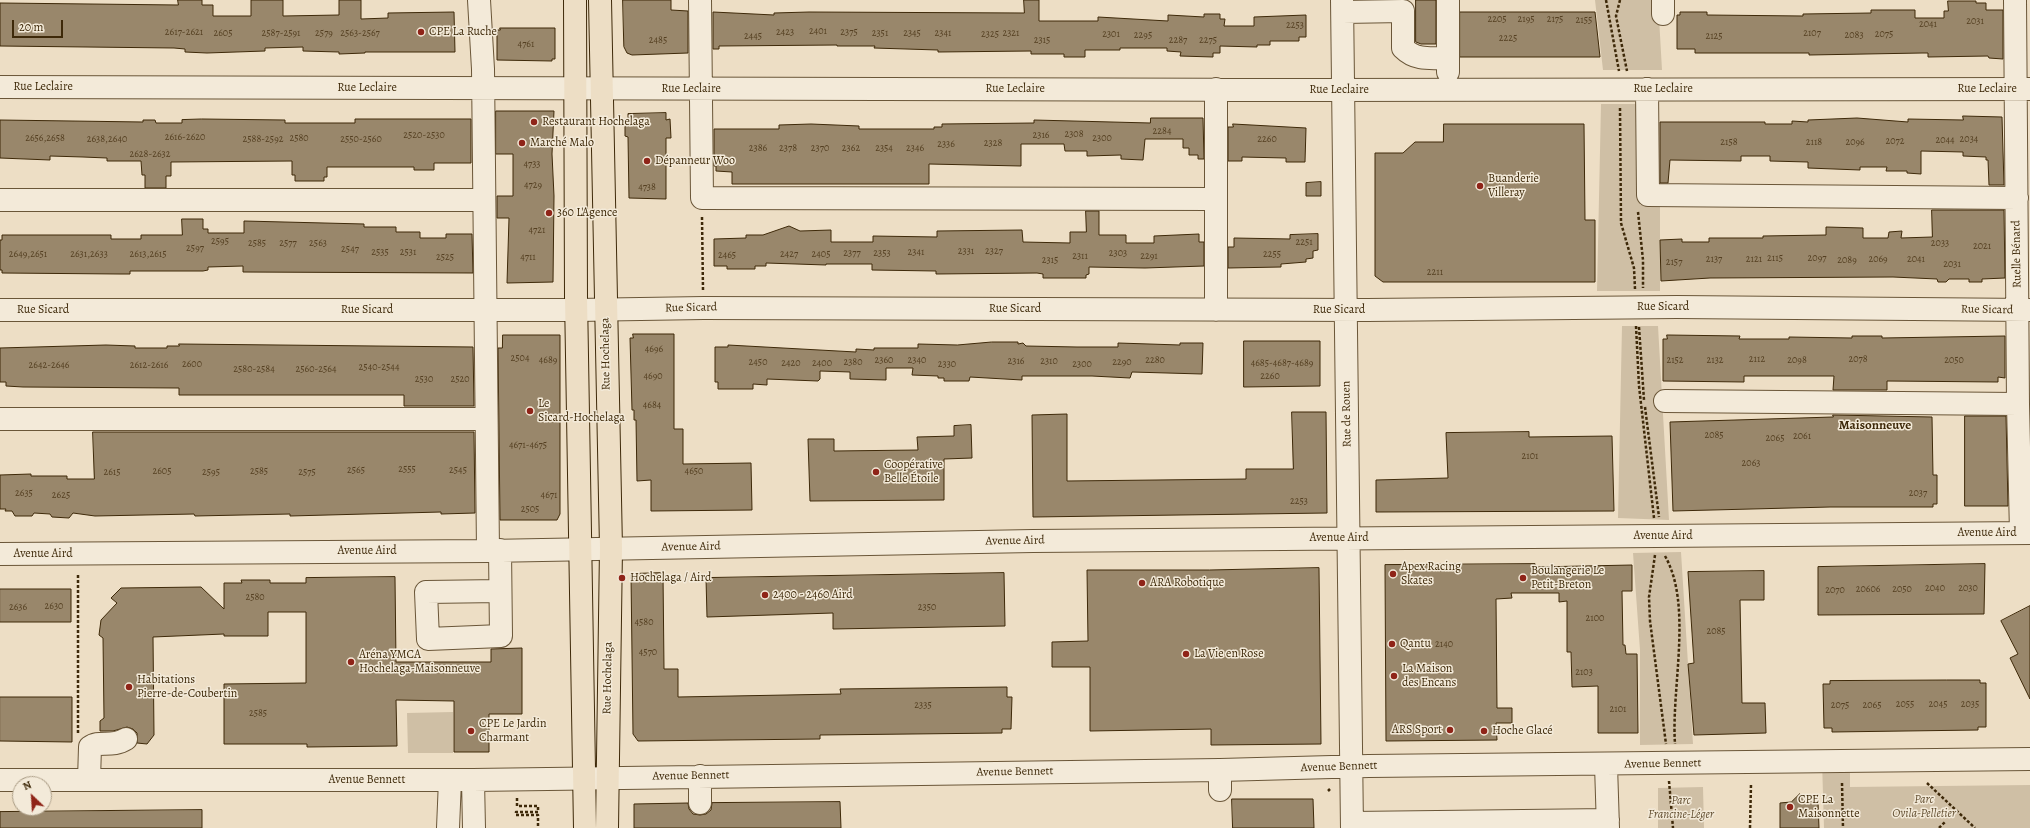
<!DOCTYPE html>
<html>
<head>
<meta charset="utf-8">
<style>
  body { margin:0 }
  #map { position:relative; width:2030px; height:828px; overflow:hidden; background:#eddec5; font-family:Alegreya,serif }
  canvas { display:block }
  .north { position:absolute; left:12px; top:776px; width:40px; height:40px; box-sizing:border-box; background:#f3ead9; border:1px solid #ab9d86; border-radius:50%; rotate:335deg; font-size:11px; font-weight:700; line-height:16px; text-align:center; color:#3e2909 }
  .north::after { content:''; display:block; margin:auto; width:14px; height:18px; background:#8f2418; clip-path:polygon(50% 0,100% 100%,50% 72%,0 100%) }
  .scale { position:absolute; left:12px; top:20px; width:51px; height:18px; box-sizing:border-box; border:2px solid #3e2909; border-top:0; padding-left:5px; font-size:12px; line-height:14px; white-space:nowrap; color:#3e2909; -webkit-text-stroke:3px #f3ead9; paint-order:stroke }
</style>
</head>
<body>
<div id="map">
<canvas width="2030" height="828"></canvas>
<div class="north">N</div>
<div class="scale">20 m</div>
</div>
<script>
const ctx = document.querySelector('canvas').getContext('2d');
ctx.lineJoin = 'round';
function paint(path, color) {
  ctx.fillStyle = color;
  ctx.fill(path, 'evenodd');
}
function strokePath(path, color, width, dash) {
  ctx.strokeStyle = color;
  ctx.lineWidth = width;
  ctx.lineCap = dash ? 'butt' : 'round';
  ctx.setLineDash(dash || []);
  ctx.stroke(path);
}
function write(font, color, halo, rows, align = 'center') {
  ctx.font = font + ' Alegreya,serif';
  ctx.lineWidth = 3;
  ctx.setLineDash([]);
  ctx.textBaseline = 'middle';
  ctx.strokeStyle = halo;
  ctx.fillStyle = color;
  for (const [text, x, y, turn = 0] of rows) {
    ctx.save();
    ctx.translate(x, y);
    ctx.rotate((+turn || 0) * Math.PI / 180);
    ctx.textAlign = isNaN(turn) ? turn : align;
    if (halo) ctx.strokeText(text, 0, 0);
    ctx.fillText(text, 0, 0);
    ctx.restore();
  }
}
paint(new Path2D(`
  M1595 0H1658L1662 70H1603Z
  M1601 104H1641L1640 205H1660V291H1597Z
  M1622 326H1658L1669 520 1618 518Z
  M1681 552 1693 744 1640 745V650L1633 553Z
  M453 712V753H408L407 713Z
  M1822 761H1850V787L2030 785V828H1824Z
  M1703 787 1704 828H1658V788Z`), '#cfbfa5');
const building = new Path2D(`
  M178 0H202V5H213V16H251V0H283V16L339 15V0H361V19L388 18V13L454 12 455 52H365V53L339 54V52L303 51V47L265 48V51L207 53 185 52V49L174 48 0 46V3L178 5Z
  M623 0H671V10L688 11V53L632 55 627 53 624 47Z
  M1024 0H1039V21H1098V17L1168 21V15L1204 17V14H1220V19H1225L1224 26H1254V17L1306 15V37H1299V41H1270V45H1257V47L1220 46V53H1213V57L1180 56 1181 52 1167 51V48H1120V50H1085V57H1064V54H1031V51L938 52V50L874 48 875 46H837V45L719 46V49H713V12L774 15V13L809 12 1024 13Z
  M1416 0H1436V44H1421L1416 42Z
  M1948 1H1976V3H1986V10H2003V59L1989 58 1988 56 1928 57V53H1922L1809 55V53H1695V49H1677V15H1680V12H1707V15L1803 16V14L1871 13V10H1915V18H1944V11H1948Z
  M1460 12H1595L1600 57H1460Z
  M500 28H555V59H552V61L497 60V30H500Z
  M496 111H554L552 154 554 196 553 282 507 283 509 218H497V196H513V154H496Z
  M666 113V120L670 119 671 138H666V199L629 198 628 137 625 136V122H628V114Z
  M1963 116 2002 117 2004 185H1989L1988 160H1986V157L1963 156V152L1921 151V174L1907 173V171H1886L1887 167H1860V170L1808 168V162L1770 161V156H1741V161L1670 160 1668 183H1660V122H1765V124H1792V121L1808 122V120L1857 118 1908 122V119L1963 120Z
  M1151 118H1203L1204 159H1198V155H1189V148H1183V139H1145L1143 160 1121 159V155L1087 156V151H1065L1064 144H1021V166L929 164V184H732V172L716 171V166H714V129H779V125L811 124 859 126V129H934V127H942V124L1034 123V120L1150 123Z
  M202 119 285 120V123H355V119H471V163H434V170H414V167H327V177H324V181H295V175H292V161L171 162V176H166V188H145V175H142L141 161H107V158L83 157 50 156V160L0 158V120L143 122V120H155L156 123H182V120Z
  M1233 124 1306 128 1305 162H1286V158L1242 157V161H1228V127H1233Z
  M1444 124H1584L1585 220H1595V282H1383L1375 276V153H1403L1415 142H1443Z
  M1321 182V196H1306V183Z
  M1932 210H2004L2005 278 1982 279V282H1969V279H1949L1946 282H1938L1937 279 1893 277 1710 278 1661 281 1660 240 1682 239V242H1709V238H1763V236L1826 235V227L1863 228V238H1888L1889 232 1902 231 1901 238 1932 237Z
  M1086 211H1099V235H1126V243H1154V236L1199 234V242H1204V266L1145 268 1089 267V274L1086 275V278H1043V274L1037 273 936 274V271L872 270V264H826V265L766 263V266H755V269H727V266H714V239L746 238V235H763L789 226 800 231 831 230V242H873V236L937 237V231L1022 230 1023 242 1070 243V232H1086Z
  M182 219H203V229H208V233H244V221L364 224V227H396V232H420V238H446V234H472L473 273 243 272V266L208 267V270L203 271H130V274H119L2 273V270H0V240H2V235H111V239H141V235H182Z
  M1318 234V250L1313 251V258L1306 259V262L1281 264V267L1228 268V247H1234V238L1290 239V235Z
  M633 334H674V429H683V464L751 463 752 510 651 511V480L637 481 636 420H634V410H632L630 338H633Z
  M503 335H560V514L557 520H500L498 348H502Z
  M1667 335 1740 336 1739 339H1789V337L1852 338V336H1882V338L2005 336V378L1998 377V382L1887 381V390H1833L1834 376H1744V382L1663 381V339H1667Z
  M1244 341H1320V386L1244 387Z
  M992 342H1018V344L1023 343 1026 346 1077 347H1118V343L1180 345V343H1203L1202 374 1132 372 1130 378 1092 376H1022V380L970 377 969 381H944V378H938V376L912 375 913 368H886V380L850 379V372L820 371V379L818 381 767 379V385L753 384V389H718V382H715V347H728V345L856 352V349L874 350V348H918V344L957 345Z
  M179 344 473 347 474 406H404V395H179V388L23 387 6 386V382H0V348L106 345 135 346V348H167V346H179Z
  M1292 412H1326L1327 513 1033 517 1032 415 1067 414V481L1246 479V469H1293Z
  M1833 415 1932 417 1933 475H1937V504H1933V507H1830L1673 511 1670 422 1833 417Z
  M1965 416H2006L2008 506H1965Z
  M971 425 972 458 944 459V500L810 501 808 439H834V451L918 450 917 437 954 436V426Z
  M93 432H474L475 513 441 514V512L290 516V514L195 516 194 514 95 516 73 513 69 518 52 517 50 514 34 513 32 516H15L12 511H5L6 509H0V475L31 474V476H67V479H94Z
  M1529 432V437L1612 436 1614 511 1376 512V480L1448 478 1446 433Z
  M1535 564V567L1632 565V591H1622L1623 645H1625L1626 654H1637L1638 733H1598V686L1572 687 1571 652H1567V601L1559 602V593H1511L1512 598 1496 599 1497 708H1512V723H1496L1497 740 1386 741 1385 565Z
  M1985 564 1984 614 1818 615V567Z
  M1319 568 1321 744 1211 745V729L1090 731V667H1052V642L1088 641 1087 570H1209Z
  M1764 571V600H1740L1742 703H1765L1766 733 1694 735 1688 664 1694 663 1688 572Z
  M663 573 664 669H678V697L841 694 840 689 1007 687V697H1012L1011 729H1002V733L820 735V739L638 741 633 734 631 574Z
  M1004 573 1005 626 833 629V613L707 617 706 578Z
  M395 577 396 662H491V649L522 648V714H489V752H454V701L396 700 397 746 307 747V744H224V684L306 683V612H268V636H224V634L153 637 154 735 147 744 137 743V733L133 729 127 727 113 731H100V721L104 718 103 638 99 635 101 620 117 603 111 598 121 588 201 587 224 609V583H242L241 580H270V583H306V578Z
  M0 589H71V622H0Z
  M2030 606V699L2010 658 2018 654 2001 621Z
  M1947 680H1980V683H1986V727H1978V730L1832 732V728H1824L1823 684H1830V681Z
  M0 697H72V742L0 741Z
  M1800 794 1808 802H1818L1819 828H1780V803L1791 802Z
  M1232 799H1313L1314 828H1233Z
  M840 802 841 828H634V804L688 803 689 809 693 814 700 815 706 814 711 810 712 803Z
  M202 810V828H0V812Z`);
paint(building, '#99876b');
strokePath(building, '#3e2909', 1);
const minor = new Path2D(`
  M479 0 483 69 488 551
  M700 0 702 198 1216 199
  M1342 0 1352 828
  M1448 0V72
  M1663 0V14
  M2015 0 2018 404 2021 533
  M1343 12 1403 11V48C1416 61 1431 58 1448 58
  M0 87 1324 90 2030 89
  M1216 89V310
  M1647 89 1648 195 2017 198
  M0 200H484
  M0 310H577L704 308 1367 310 1677 307 2030 310
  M1665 401 2018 404
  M0 419H486
  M500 550 501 636 428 639 426 592 500 591
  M0 554 488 551 1033 541 2030 533
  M1606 765 1608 828
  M700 776V803
  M0 780H473L1220 770 1369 766 2030 759
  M89 780 90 747C99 740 112 748 126 739
  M473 780 474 828
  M1220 790V770
  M1352 823 1608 820
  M448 828 450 780`);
const major = new Path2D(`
  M575 0 576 297 585 828
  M600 0 611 548 607 828`);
strokePath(minor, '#6a5638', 24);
strokePath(major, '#3e2909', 24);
strokePath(new Path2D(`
  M1606 0 1619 71
  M1620 0 1616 16 1627 71
  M1620 108 1621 223 1634 268 1635 289
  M1638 212 1643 260V288
  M702 217 703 290
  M1636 326 1639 386 1654 518
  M1639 327 1644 400
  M1645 407 1659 517
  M1655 555 1649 597 1650 621 1666 744
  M1665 556C1693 605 1671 688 1675 744
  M78 733V573
  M1669 781 1673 828
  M1842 783 1843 828
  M1927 783 1975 828
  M1328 791 1330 789
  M517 798V806H538V812H516V815H538V828
  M1750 828 1751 784
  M1939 828 1946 821`), '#3e2909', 2.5, [3, 2]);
strokePath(minor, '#f3ead9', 22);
strokePath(major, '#eddec5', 22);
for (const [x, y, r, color] of [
  [421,32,4,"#8f2418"],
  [534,122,4,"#8f2418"],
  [522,143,4,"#8f2418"],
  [647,161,4,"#8f2418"],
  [1480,186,4,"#8f2418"],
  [549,213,4,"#8f2418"],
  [530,411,4,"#8f2418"],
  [876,472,4,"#8f2418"],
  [1393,574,4,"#8f2418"],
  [622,578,4,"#8f2418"],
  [1523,578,4,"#8f2418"],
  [1142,583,4,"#8f2418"],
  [765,595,4,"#8f2418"],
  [1392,644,4,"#8f2418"],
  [1186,654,4,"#8f2418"],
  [351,662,4,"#8f2418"],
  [1394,676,4,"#8f2418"],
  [129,687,4,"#8f2418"],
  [1450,730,4,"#8f2418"],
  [471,731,4,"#8f2418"],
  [1484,731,4,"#8f2418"],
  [1790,807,4,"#8f2418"]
]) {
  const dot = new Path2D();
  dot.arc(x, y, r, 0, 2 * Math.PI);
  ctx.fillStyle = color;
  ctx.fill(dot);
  strokePath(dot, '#f3ead9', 1.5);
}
write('10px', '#554022', null, [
  ["2205",1497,20],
  ["2195",1526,20],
  ["2175",1555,20],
  ["2155",1584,21],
  ["2031",1975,22],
  ["2041",1928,25],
  ["2253",1295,26],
  ["2401",818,32],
  ["2617-2621",184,33],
  ["2423",785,33],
  ["2375",849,33],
  ["2605",223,34],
  ["2587-2591",281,34],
  ["2579",324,34],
  ["2563-2567",360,34],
  ["2351",880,34],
  ["2345",912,34],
  ["2341",943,34],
  ["2321",1011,34],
  ["2107",1812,34],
  ["2325",990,35],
  ["2301",1111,35],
  ["2075",1884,35],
  ["2295",1143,36],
  ["2083",1854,36],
  ["2445",753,37],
  ["2125",1714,37],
  ["2225",1508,39],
  ["2485",658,41],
  ["2315",1042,41],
  ["2287",1178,41],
  ["2275",1208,41],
  ["4761",526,45],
  ["2284",1162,132],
  ["2308",1074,135],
  ["2520-2530",424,136],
  ["2316",1041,136],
  ["2616-2620",185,138],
  ["2656,2658",45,139],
  ["2580",299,139],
  ["2300",1102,139],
  ["2638,2640",107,140],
  ["2588-2592",263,140],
  ["2550-2560",361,140],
  ["2260",1267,140],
  ["2034",1969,140],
  ["2044",1945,141],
  ["2072",1895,142],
  ["2158",1729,143],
  ["2118",1814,143],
  ["2096",1855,143],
  ["2328",993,144],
  ["2336",946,145],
  ["2386",758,149],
  ["2378",788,149],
  ["2370",820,149],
  ["2362",851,149],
  ["2354",884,149],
  ["2346",915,149],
  ["2628-2632",150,155],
  ["4733",532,165],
  ["4729",533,186],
  ["4738",647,188],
  ["4721",537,231],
  ["2595",220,242],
  ["2251",1304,243],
  ["2585",257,244],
  ["2577",288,244],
  ["2563",318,244],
  ["2033",1940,244],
  ["2021",1982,247],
  ["2597",195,249],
  ["2547",350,250],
  ["2331",966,252],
  ["2327",994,252],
  ["2535",380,253],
  ["2531",408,253],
  ["2341",916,253],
  ["2377",852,254],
  ["2353",882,254],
  ["2303",1118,254],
  ["2649,2651",28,255],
  ["2631,2633",89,255],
  ["2613,2615",148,255],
  ["2427",789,255],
  ["2405",821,255],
  ["2255",1272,255],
  ["2465",727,256],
  ["2311",1080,257],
  ["2291",1149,257],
  ["2525",445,258],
  ["4711",528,258],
  ["2115",1775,259],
  ["2097",1817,259],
  ["2137",1714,260],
  ["2121",1754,260],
  ["2069",1878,260],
  ["2041",1916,260],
  ["2315",1050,261],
  ["2089",1847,261],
  ["2157",1674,263],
  ["2031",1952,265],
  ["2211",1435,273],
  ["4696",654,350],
  ["2504",520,359],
  ["2112",1757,360],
  ["2078",1858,360],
  ["4689",548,361],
  ["2360",884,361],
  ["2340",917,361],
  ["2280",1155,361],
  ["2152",1675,361],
  ["2132",1715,361],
  ["2098",1797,361],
  ["2050",1954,361],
  ["2316",1016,362],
  ["2310",1049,362],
  ["2450",758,363],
  ["2380",853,363],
  ["2290",1122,363],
  ["2420",791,364],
  ["2400",822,364],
  ["4685-4687-4689",1282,364],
  ["2600",192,365],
  ["2330",947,365],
  ["2300",1082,365],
  ["2642-2646",49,366],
  ["2612-2616",149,366],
  ["2540-2544",379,368],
  ["2580-2584",254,370],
  ["2560-2564",316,370],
  ["4690",653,377],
  ["2260",1270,377],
  ["2530",424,380],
  ["2520",460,380],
  ["4684",652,406],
  ["2085",1714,436],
  ["2061",1802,437],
  ["2065",1775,439],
  ["4671-4675",528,446],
  ["2101",1530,457],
  ["2063",1751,464],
  ["2555",407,470],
  ["2565",356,471],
  ["2545",458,471],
  ["2605",162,472],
  ["2585",259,472],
  ["4650",694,472],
  ["2615",112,473],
  ["2595",211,473],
  ["2575",307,473],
  ["2635",24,494],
  ["2037",1918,494],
  ["2625",61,496],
  ["4671",549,496],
  ["2253",1299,502],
  ["2505",530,510],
  ["2040",1935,589],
  ["2030",1968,589],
  ["20606",1868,590],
  ["2050",1902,590],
  ["2070",1835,591],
  ["2580",255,598],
  ["2630",54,607],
  ["2636",18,608],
  ["2350",927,608],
  ["2100",1595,619],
  ["4580",644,623],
  ["2085",1716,632],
  ["2140",1444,645],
  ["4570",648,653],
  ["2103",1584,673],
  ["2055",1905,705],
  ["2045",1938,705],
  ["2035",1970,705],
  ["2335",923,706],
  ["2075",1840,706],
  ["2065",1872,706],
  ["2101",1618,710],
  ["2585",258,714]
]);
write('12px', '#3e2909', '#f3ead9', [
  ["CPE La Ruche",429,32],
  ["Restaurant Hochelaga",542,122],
  ["Marché Malo",530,143],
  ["Dépanneur Woo",655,161],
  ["Buanderie",1488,179],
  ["Villeray",1488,193],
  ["360 L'Agence",557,213],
  ["Le",538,404],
  ["Sicard-Hochelaga",538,418],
  ["Coopérative",884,465],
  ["Belle Étoile",884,479],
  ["Apex Racing",1401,567],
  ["Skates",1401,581],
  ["Boulangerie Le",1531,571],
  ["Petit-Breton",1531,585],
  ["Hochelaga / Aird",630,578],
  ["ARA Robotique",1150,583],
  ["2400 - 2460 Aird",773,595],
  ["Qantu",1400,644],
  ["La Vie en Rose",1194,654],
  ["Aréna YMCA",359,655],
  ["Hochelaga-Maisonneuve",359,669],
  ["La Maison",1402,669],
  ["des Encans",1402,683],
  ["Habitations",137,680],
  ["Pierre-de-Coubertin",137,694],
  ["CPE Le Jardin",479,724],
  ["Charmant",479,738],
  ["ARS Sport",1442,730,"right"],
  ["Hoche Glacé",1492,731],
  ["CPE La",1798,800],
  ["Maisonnette",1798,814]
], 'left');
write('12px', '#3e2909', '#f3ead9', [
  ["Rue Leclaire",43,87],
  ["Rue Leclaire",367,88],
  ["Rue Leclaire",691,89],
  ["Rue Leclaire",1015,89],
  ["Rue Leclaire",1663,89],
  ["Rue Leclaire",1987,89],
  ["Rue Leclaire",1339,90],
  ["Ruelle Bénard",2017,254,-91],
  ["Rue Sicard",1663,307],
  ["Rue Sicard",691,308,-1],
  ["Rue Sicard",1015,309],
  ["Rue Sicard",43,310],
  ["Rue Sicard",367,310],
  ["Rue Sicard",1339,310],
  ["Rue Sicard",1987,310,1],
  ["Rue Hochelaga",606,354,-91],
  ["Rue de Rouen",1347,414,-91],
  ["Avenue Aird",1987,533],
  ["Avenue Aird",1663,536],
  ["Avenue Aird",1339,538],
  ["Avenue Aird",1015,541,-1],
  ["Avenue Aird",691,547,-1],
  ["Avenue Aird",367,551],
  ["Avenue Aird",43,554],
  ["Rue Hochelaga",608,678,-89],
  ["Avenue Bennett",1663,764,-1],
  ["Avenue Bennett",1339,767,-2],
  ["Avenue Bennett",1015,772,-1],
  ["Avenue Bennett",691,776,-1],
  ["Avenue Bennett",367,780]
]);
write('italic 12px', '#624e30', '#f3ead9', [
  ["Parc",1924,800],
  ["Ovila-Pelletier",1924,814],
  ["Parc",1681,801],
  ["Francine-Léger",1681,815]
]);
write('bold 13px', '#3e2909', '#f3ead9', [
  ["Maisonneuve",1875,426]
]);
</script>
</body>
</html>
